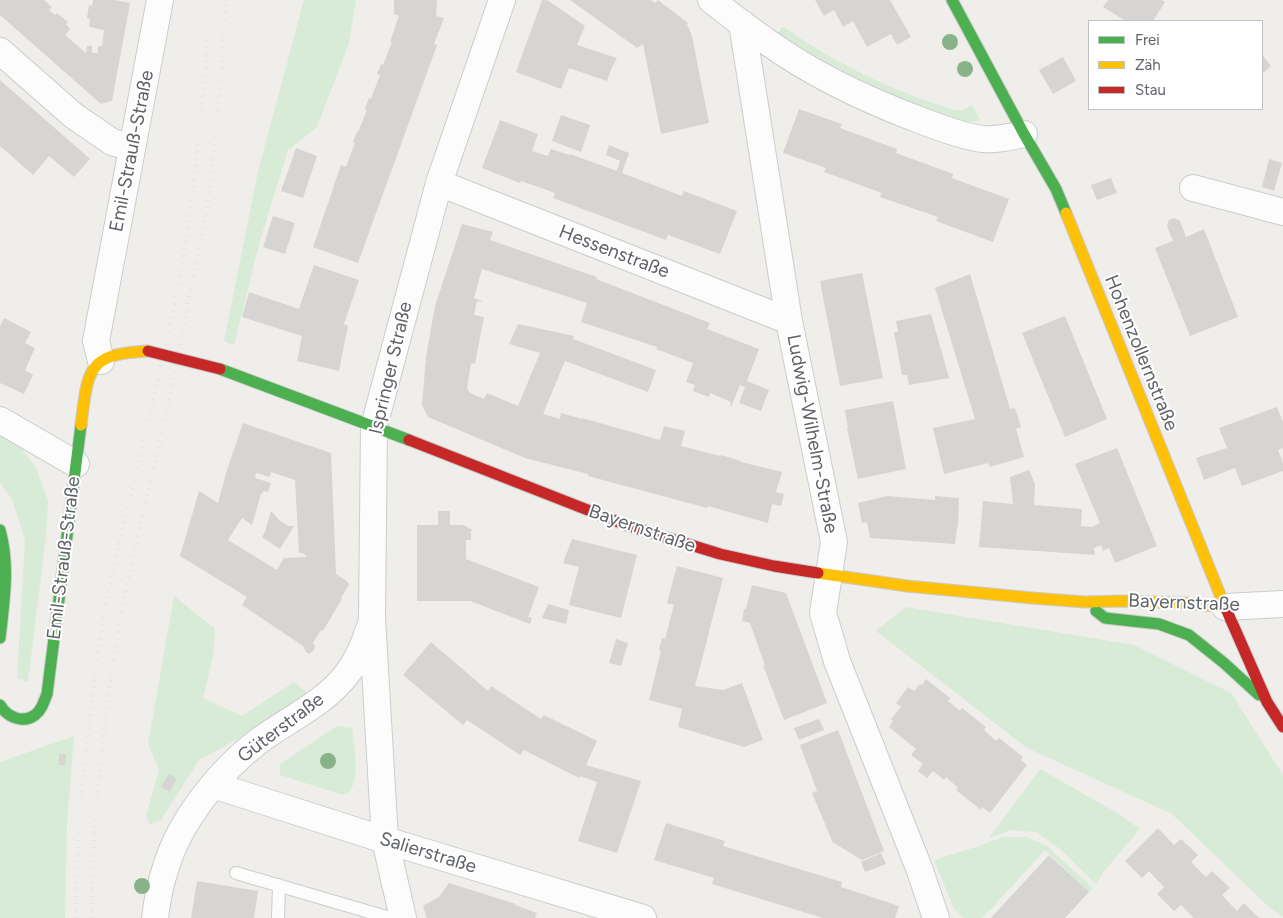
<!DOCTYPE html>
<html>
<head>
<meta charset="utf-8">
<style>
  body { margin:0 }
  #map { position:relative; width:1283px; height:918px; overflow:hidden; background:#efeeea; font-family:Figtree,sans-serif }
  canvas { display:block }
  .legend { position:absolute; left:1088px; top:20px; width:175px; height:90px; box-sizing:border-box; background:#fff; border:1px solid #bfc1c3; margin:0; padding:6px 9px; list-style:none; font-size:15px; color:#5f6368 }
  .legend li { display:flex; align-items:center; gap:10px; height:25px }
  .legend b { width:25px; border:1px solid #bfc1c3 }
</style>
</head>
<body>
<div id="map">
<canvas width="1283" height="918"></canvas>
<ul class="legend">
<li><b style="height:6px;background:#4caf50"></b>Frei</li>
<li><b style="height:6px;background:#ffc107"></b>Zäh</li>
<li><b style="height:6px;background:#c62828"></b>Stau</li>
</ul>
</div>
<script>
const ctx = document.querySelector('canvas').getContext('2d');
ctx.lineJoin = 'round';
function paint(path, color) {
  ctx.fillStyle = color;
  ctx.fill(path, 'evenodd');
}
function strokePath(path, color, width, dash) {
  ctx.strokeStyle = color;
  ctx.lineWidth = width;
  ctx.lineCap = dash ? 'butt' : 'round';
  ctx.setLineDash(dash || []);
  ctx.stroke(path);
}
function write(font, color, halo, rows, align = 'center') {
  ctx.font = font + ' Figtree,sans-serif';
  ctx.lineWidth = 4;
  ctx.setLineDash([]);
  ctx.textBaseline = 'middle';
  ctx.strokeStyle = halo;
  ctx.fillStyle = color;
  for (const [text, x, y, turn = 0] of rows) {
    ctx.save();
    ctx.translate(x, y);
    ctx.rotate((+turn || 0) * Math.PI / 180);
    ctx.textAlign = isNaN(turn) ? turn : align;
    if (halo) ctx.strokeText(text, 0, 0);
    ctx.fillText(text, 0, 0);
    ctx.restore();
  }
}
paint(new Path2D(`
  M304 0H356L349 43 317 127 288 150 259 244 234 345 224 341 258 171Z
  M782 27H784C835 64 894 91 954 110H963L972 105 980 120C966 126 939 113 925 108 873 87 825 63 778 33Z
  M0 431 14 438 36 468 48 501 46 537 28 682 17 678 25 540 12 499 0 483Z
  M174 596 215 629 213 656 203 698 242 716 294 682 307 693 253 731 199 760 161 820 150 825 146 816 159 770 148 744Z
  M906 607 1134 645 1231 693 1283 775V917L1270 908 1172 814 1027 748 876 631Z
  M337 726 352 728C354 745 360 777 350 791 348 793 345 794 343 795L280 775V764Z
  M74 736 67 824 65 918H0V762Z
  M1040 769 1119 814 1140 829 1104 871 1096 884 1060 849 1036 832 1011 830 989 838Z
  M1002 837H1027L1047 846 1093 888 1089 892 1045 850 992 908 981 918H964L954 909 934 860 979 846Z`), '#d8ebd6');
paint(new Path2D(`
  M0 0H44L52 7 49 10 55 15 57 13 68 22 66 24 70 29 65 35 86 53 87 46H92V53H98V46H102L104 30 89 27 90 19 87 18 89 5 92 6 93 0H115L130 3 112 101 101 104 0 15Z
  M394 0H437L436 16 444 18 434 44 437 45 358 263 313 247 341 165 346 167 355 143 353 142 357 132H358L367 110 365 109 369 98 371 99 380 75 377 74 381 64 383 65 392 42H390L399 16 394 14Z
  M542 0H547L585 26 577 45 617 58 612 67 607 81 569 68 561 89 516 72Z
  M570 0H651L655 3 658 0 688 23 687 24 692 36 709 123 661 134 643 44 637 48Z
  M815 0H890L911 37 897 45 891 34 867 47 853 21 843 27 834 10 824 16Z
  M1108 0H1162L1165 2 1153 21H1126L1103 7Z
  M1263 56 1271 66 1262 74V57Z
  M1063 57 1076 81 1053 94 1039 70Z
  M0 80 90 159 74 177 49 156 33 175 0 146Z
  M799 109 842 124 840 128 897 149 896 153 953 174 952 178 1009 199 993 242 936 221 938 217 880 197 882 193 824 172 826 168 783 153Z
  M561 115 590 125 581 152 552 141Z
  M500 120 538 134 532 151 548 156 551 149 569 155 570 154 617 171 620 161 606 155 609 145 629 153 622 173 682 196 684 191 737 211 720 254 668 235 666 240 553 198 555 193 521 181 520 183 482 168Z
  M296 148 317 156 303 198 281 191Z
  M1269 159 1282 163 1274 191 1262 187Z
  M1111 178 1117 193 1097 200 1091 185Z
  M273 216 295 223 285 254 263 247Z
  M1174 218 1180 221 1186 237 1204 229 1238 317 1190 336 1155 248 1173 241 1167 226 1169 220Z
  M462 224 493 232 490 240 597 277 596 279 710 323 707 329 759 349 747 381 769 390 761 411 739 403 745 387 740 385 731 407 730 406 731 402 710 393 709 397 693 391 695 385 686 382 693 363 656 349 657 347 581 322 587 303 482 269 474 298 482 301 481 302 477 301 474 315 484 317 475 364 471 363 467 388 470 393 484 399 487 393 518 406 540 353 509 344 518 324 574 336 573 339 656 370 648 392 565 361 543 414 560 419 561 413 582 419V418L660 440 664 426 685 431 681 446 720 456 721 455 741 461V462L782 472 776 492 784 494 781 506 772 504 768 523 708 506 707 508 588 476V474L525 458 428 417 422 405 426 357 435 306Z
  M314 265 359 280 344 324 348 326 339 371 297 361 302 336 242 317 249 292 299 309Z
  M862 273 883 378 840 386 820 281Z
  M970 274 1010 409 1015 408 1021 427 1016 429 1024 457 990 467 988 463 944 474 933 428 975 419 935 288Z
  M931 314 949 378 909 385 907 375H902L894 332H898L896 321Z
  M1065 316 1107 419 1065 437 1022 333Z
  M4 318 31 332 25 343 35 348 25 370 33 375 24 394 0 383V326Z
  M893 401 906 469 858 479 847 428H848L845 410Z
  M1277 407 1283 422V448L1278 450 1283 463V471L1242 486 1235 468 1204 480 1196 458 1227 448 1219 428Z
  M243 423 331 453 336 574 348 582 349 585 341 598 342 599 323 631 321 630 313 643 315 646 314 650 309 654 306 652 303 646 242 605 247 597 180 556 199 491 218 503 227 470ZM271 472 295 480 299 553H303L307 557 284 558 277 570 228 540 242 518 252 525 261 494 264 491 268 492 271 483 255 478 256 473 270 477Z
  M1117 448 1157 546 1115 563 1109 548 1103 551 1101 545 1094 548 1095 555 979 547 983 501 1013 504 1010 477 1029 470 1035 484 1034 505 1082 509 1081 526 1092 527 1100 523 1075 464Z
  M887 496 935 500V496L959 498 958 527H957L955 544 870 538 867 522 862 523 858 503Z
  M271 511 280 521 289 526H294L280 549 262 537 265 532Z
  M438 511H450V525H463L473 530 471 531V540H466V559L539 587 528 617 532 618 530 624 470 601H417V525H438Z
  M572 539 637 555 621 618 569 605 579 567 563 563Z
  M677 566 723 578 695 686 723 690 742 683 763 740 744 747 678 727 682 709 649 700 661 651 659 650 662 638 665 639 674 605 667 603Z
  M752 585 786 593 827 703 784 720 763 665H765L750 623 742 621 744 609H746Z
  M548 604 569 610 566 624 542 618Z
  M616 639 628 643 621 666 609 663Z
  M431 642 488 691 491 686 541 719 544 715 597 741 586 765 641 781 617 853 578 841 597 782 580 776 579 778 524 750 520 755 467 720 463 725 403 675Z
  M926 679 950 698 948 701 960 711 962 708 986 727 984 730 996 741 999 738 1023 757 1021 760 1027 765 990 813 982 807 981 810 956 790 958 788 946 777 944 780 933 771 927 778 918 771 923 764 911 755 916 749 889 727 893 721 891 719 901 707 896 703 908 687 914 691 920 684 922 685Z
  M819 719 824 730 799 740 794 728Z
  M838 730 884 851 862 860 834 843H833L812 793 817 791 800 745Z
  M59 754H66L65 765H59Z
  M169 774 177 779 169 792 161 786Z
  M666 823 725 841 723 846 842 882 841 887 899 906 895 918H823L712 884 714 878 654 860Z
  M1158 828 1174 845 1181 839 1198 855 1191 862 1206 877 1212 871 1230 888 1222 895 1237 911 1244 903 1259 918H1194L1181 905 1174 911 1157 894 1164 887 1149 871 1142 878 1125 861Z
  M881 853 886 864 865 872 861 862Z
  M1049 855 1089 892 1065 918H991Z
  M197 881 258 891 254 918H191Z
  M449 883 516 904 515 905 537 913 535 918H427L423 906 439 897Z`), '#d6d5d3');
const lane = new Path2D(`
  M236 873 390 918
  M278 918 279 885`);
const street = new Path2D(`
  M711 0C729 14 747 28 766 41 812 74 864 99 917 119 935 126 964 137 983 139 997 140 1010 137 1024 134
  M742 23 789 321 834 542 823 613 837 661 919 868 936 918
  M0 51 74 116 112 142 132 148
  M439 183 789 321
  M1193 188 1283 212
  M101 361 96 341 160 0
  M0 420 76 464
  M1225 607 1283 604
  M213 785 385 840 643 918
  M155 918C157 902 160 885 165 870 179 821 220 770 260 740 289 719 325 703 347 674 358 660 365 642 370 626
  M403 918 385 840 372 618 374 426 439 183 502 0`);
const fast = new Path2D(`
  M952 0 1024 134 1056 189 1066 213
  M220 369 409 440
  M0 530C10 566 4 602 0 638
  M1096 611 1105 618 1159 624 1189 635 1224 663 1259 695
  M0 705C7 717 23 724 35 715 42 710 44 701 47 694L81 425`);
const slow = new Path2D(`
  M1066 213 1223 602
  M81 425C88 369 87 354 148 351
  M818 573 907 586 1032 598 1085 602 1120 601 1184 603 1225 607`);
const jam = new Path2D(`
  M409 440 626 525 720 554 774 566 818 573
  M1223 602 1267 702 1283 727`);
strokePath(lane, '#cbcccc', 14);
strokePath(street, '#cbcccc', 28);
strokePath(fast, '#cacacb', 13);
strokePath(slow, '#cacacb', 13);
strokePath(jam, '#cacacb', 13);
strokePath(lane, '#fdfcfc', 12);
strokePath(street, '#fdfcfc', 26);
strokePath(fast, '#4caf50', 11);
strokePath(slow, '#ffc107', 11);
strokePath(jam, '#c62828', 11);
strokePath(new Path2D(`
  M76 918V892L81 798 94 681 103 617 125 517 152 408 182 268 192 198 206 69 209 0
  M92 918V890L95 819 109 686 120 619 141 521 167 413 208 203 222 68 226 0`), '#e4e4e4', 4, [1, 6]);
const jamBridge = new Path2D(`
  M148 351 220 369`);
strokePath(jamBridge, '#cacacb', 13, []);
strokePath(jamBridge, '#c62828', 11);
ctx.fillStyle = '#88b388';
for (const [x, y] of [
  [950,42],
  [965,69],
  [328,761],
  [142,886]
]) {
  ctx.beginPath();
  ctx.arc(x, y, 8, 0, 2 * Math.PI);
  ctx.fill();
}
write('19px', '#5f6368', '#fff', [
  ["Emil-Strauß-Straße",132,151,-79],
  ["Hessenstraße",614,252,21],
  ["Hohenzollernstraße",1141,353,68],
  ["Ispringer Straße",391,368,-77],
  ["Ludwig-Wilhelm-Straße",812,434,79],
  ["Bayernstraße",642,529,19],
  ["Emil-Strauß-Straße",64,558,-83],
  ["Bayernstraße",1184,603,2],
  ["Güterstraße",281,728,-37],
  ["Salierstraße",428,853,17]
]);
</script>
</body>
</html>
